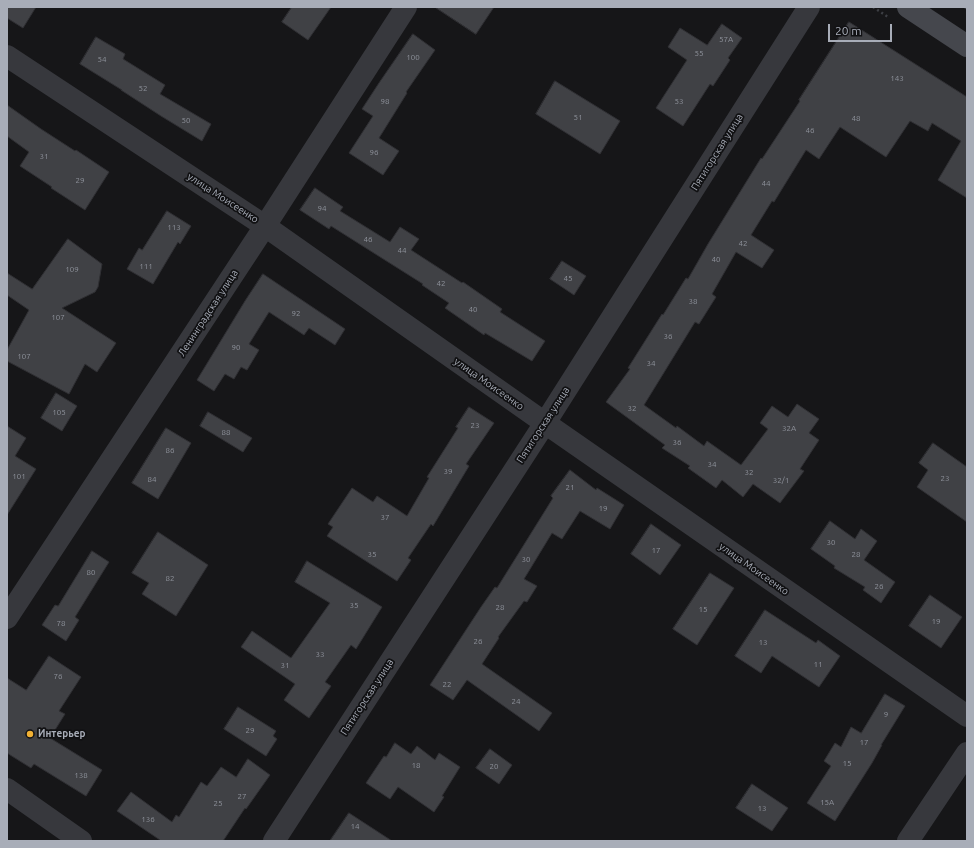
<!DOCTYPE html>
<html>
<head>
<meta charset="utf-8">
<style>
  body { margin:0 }
  #map { position:relative; width:974px; height:848px; overflow:hidden; background:#161618; font-family:Ubuntu,sans-serif }
  canvas { display:block }
  .frame { position:absolute; inset:0; border:8px solid #a8adb8; pointer-events:none }
  .scale { position:absolute; left:828px; top:24px; width:64px; height:18px; box-sizing:border-box; border:2px solid #a8adb8; border-top:0; padding-left:5px; font-size:12px; line-height:14px; white-space:nowrap; color:#a8adb8; -webkit-text-stroke:3px #111113; paint-order:stroke }
</style>
</head>
<body>
<div id="map">
<canvas width="974" height="848"></canvas>
<div class="frame"></div>
<div class="scale">20 m</div>
</div>
<script>
const ctx = document.querySelector('canvas').getContext('2d');
ctx.lineJoin = 'round';
function paint(path, color) {
  ctx.fillStyle = color;
  ctx.fill(path, 'evenodd');
}
function strokePath(path, color, width, dash) {
  ctx.strokeStyle = color;
  ctx.lineWidth = width;
  ctx.lineCap = dash ? 'butt' : 'round';
  ctx.setLineDash(dash || []);
  ctx.stroke(path);
}
function write(font, color, halo, rows, align = 'center') {
  ctx.font = font + ' Ubuntu,sans-serif';
  ctx.lineWidth = 3.5;
  ctx.setLineDash([]);
  ctx.textBaseline = 'middle';
  ctx.strokeStyle = halo;
  ctx.fillStyle = color;
  for (const [text, x, y, turn = 0] of rows) {
    ctx.save();
    ctx.translate(x, y);
    ctx.rotate((+turn || 0) * Math.PI / 180);
    ctx.textAlign = isNaN(turn) ? turn : align;
    if (halo) ctx.strokeText(text, 0, 0);
    ctx.fillText(text, 0, 0);
    ctx.restore();
  }
}
const building = new Path2D(`
  M7 7H36L23 28 7 18Z
  M292 7H331L308 40 282 22Z
  M435 7H494L476 34Z
  M849 22 967 97V198L938 180 961 141 932 123 928 131 910 121 886 157 840 127 819 159 806 150 774 202 772 201 751 235 774 250 762 268 736 252 712 294 716 297 699 324 695 322 644 405 676 428 677 426 704 446 707 441 741 465 768 429 760 423 772 406 788 417 797 404 819 419 809 433 819 440 800 469 804 471 780 503 753 484 743 497 722 480 716 488 688 468 690 466 662 448 665 445 606 402 630 369 628 368 662 314 663 315 686 278 688 279 708 244 761 158 762 159 800 101 799 100Z
  M722 24 742 38 728 58 730 60 713 86 710 84 683 126 656 108 687 60 668 47 680 28 707 45Z
  M413 34 435 50 406 92 407 93 379 138 399 151 383 175 349 153 373 116 362 109 379 83Z
  M96 37 125 54 123 59 165 85 160 94 211 124 202 141 161 116 121 90H122L80 64Z
  M555 81 620 121 600 154 536 114Z
  M7 105 41 129 75 151 76 150 109 172 85 210 51 188 52 187 20 166 29 152 7 136Z
  M315 188 343 207 340 211 390 242 400 227 419 239 411 250 462 283 463 282 502 309 500 312 545 341 532 361 485 333 484 335 445 308 449 303 422 285 423 284 331 226 329 229 300 210Z
  M167 211 191 226 180 244 178 242 153 284 127 269 139 248 142 250Z
  M68 239 102 264 98 287 95 292 62 308 116 343 97 372 85 364 69 394 7 361V350L29 310 7 295V273L32 289Z
  M562 261 586 276 574 295 550 279Z
  M263 274 345 329 335 345 309 328 304 335 269 312 249 344 259 350 247 370 241 367 234 379 225 374 214 391 197 380 245 301Z
  M56 393 77 406 62 431 41 418Z
  M469 407 494 423 466 464 469 466 433 526 431 524 408 558 411 560 397 581 327 536 333 527 328 524 352 488 373 502 377 496 407 516 429 478 427 477 458 428 456 427Z
  M208 412 252 438 243 452 200 426Z
  M7 426 26 438 15 456 36 469 7 515Z
  M166 428 191 443 158 499 132 483Z
  M933 443 967 467V522L917 487 928 470 919 463Z
  M570 470 596 490 597 488 624 505 610 529 580 511 562 539 552 533 524 579 537 586 527 602 524 601 498 637 499 638 482 664 552 713 539 731 467 680 453 700 430 685 481 607 495 587 497 588 553 498 551 496Z
  M830 521 855 539 861 529 877 541 864 560 895 582 881 603 863 590 865 587 834 568 835 566 811 549Z
  M651 524 681 545 660 575 631 554Z
  M158 532 208 565 176 616 142 594 149 583 132 573Z
  M92 551 109 562 75 617 79 620 66 641 42 625 55 605 58 606Z
  M307 561 382 607 356 649 351 645 325 682 331 686 309 718 284 700 295 684 241 647 252 631 291 658 330 603 295 582Z
  M710 573 734 588 697 645 673 629Z
  M930 595 962 617 941 648 909 626Z
  M765 610 816 643 818 640 840 656 819 687 772 656 761 673 735 656Z
  M49 656 81 677 59 711 65 714 50 738 102 770 86 796 34 764 31 768 7 753V678L26 690Z
  M885 694 905 706 881 745H882L872 763 835 821 807 803 831 766 824 761 835 743 841 747 851 727 861 733Z
  M238 707 276 731 273 736 277 739 266 756 224 729Z
  M395 743 411 754 417 746 435 760 439 753 460 767 442 796 444 797 434 812 398 787 390 799 366 783 384 756 386 757Z
  M490 749 512 765 499 784 476 768Z
  M248 759 270 775 246 809 245 808 223 841H159L160 840 117 811 131 792 172 822 176 815 179 817 201 782 207 786 221 767 236 777Z
  M752 784 788 808 772 831 736 808Z
  M349 813 392 841H330Z`);
paint(building, '#404145');
strokePath(building, '#303034', 1);
strokePath(new Path2D(`
  M873 7 888 17
  M965 7 967 9`), '#3d3f44', 2.5, [2, 3]);
strokePath(new Path2D(`
  M7 56 265 226 545 423 967 716
  M7 618 265 226 406 7
  M7 789 81 841
  M274 841 545 423 809 7
  M908 841 967 753`), '#37383d', 22);
strokePath(new Path2D(`
  M908 7 967 46`), '#45474d', 22);
for (const [x, y, r, color] of [
  [30,734,4,"#f2b134"]
]) {
  const dot = new Path2D();
  dot.arc(x, y, r, 0, 2 * Math.PI);
  ctx.fillStyle = color;
  ctx.fill(dot);
  strokePath(dot, '#111113', 1.5);
}
write('8px', '#8e929b', null, [
  ["57А",726,39],
  ["55",699,53],
  ["100",413,57],
  ["54",102,59],
  ["143",897,78],
  ["52",143,88],
  ["98",385,101],
  ["53",679,101],
  ["51",578,117],
  ["48",856,118],
  ["50",186,120],
  ["46",810,130],
  ["96",374,152],
  ["31",44,156],
  ["29",80,180],
  ["44",766,183],
  ["94",322,208],
  ["113",174,227],
  ["46",368,239],
  ["42",743,243],
  ["44",402,250],
  ["40",716,259],
  ["111",146,266],
  ["109",72,269],
  ["45",568,278],
  ["42",441,283],
  ["38",693,301],
  ["40",473,309],
  ["92",296,313],
  ["107",58,317],
  ["36",668,336],
  ["90",236,347],
  ["107",24,356],
  ["34",651,363],
  ["32",632,408],
  ["105",59,412],
  ["23",475,425],
  ["32А",789,428],
  ["88",226,432],
  ["36",677,442],
  ["86",170,450],
  ["34",712,464],
  ["39",448,471],
  ["32",749,472],
  ["101",19,476],
  ["23",945,478],
  ["84",152,479],
  ["32/1",781,480],
  ["21",570,487],
  ["19",603,508],
  ["37",385,517],
  ["30",831,542],
  ["17",656,550],
  ["35",372,554],
  ["28",856,554],
  ["30",526,559],
  ["80",91,572],
  ["82",170,578],
  ["26",879,586],
  ["35",354,605],
  ["28",500,607],
  ["15",703,609],
  ["19",936,621],
  ["78",61,623],
  ["26",478,641],
  ["13",763,642],
  ["33",320,654],
  ["11",818,664],
  ["31",285,665],
  ["76",58,676],
  ["22",447,684],
  ["24",516,701],
  ["9",886,714],
  ["29",250,730],
  ["17",864,742],
  ["15",847,763],
  ["18",416,765],
  ["20",494,766],
  ["138",81,775],
  ["27",242,796],
  ["15А",827,802],
  ["25",218,803],
  ["13",762,808],
  ["136",148,819],
  ["14",355,826]
]);
write('10px', '#a8adb8', '#111113', [
  ["Пятигорская улица",717,152,-58],
  ["улица Моисеенко",223,198,33],
  ["Ленинградская улица",208,313,-57],
  ["улица Моисеенко",489,384,35],
  ["Пятигорская улица",543,425,-57],
  ["улица Моисеенко",754,569,35],
  ["Пятигорская улица",367,697,-57]
]);
write('bold 10px', '#a8adb8', '#111113', [
  ["Интерьер",38,734]
], 'left');
</script>
</body>
</html>
